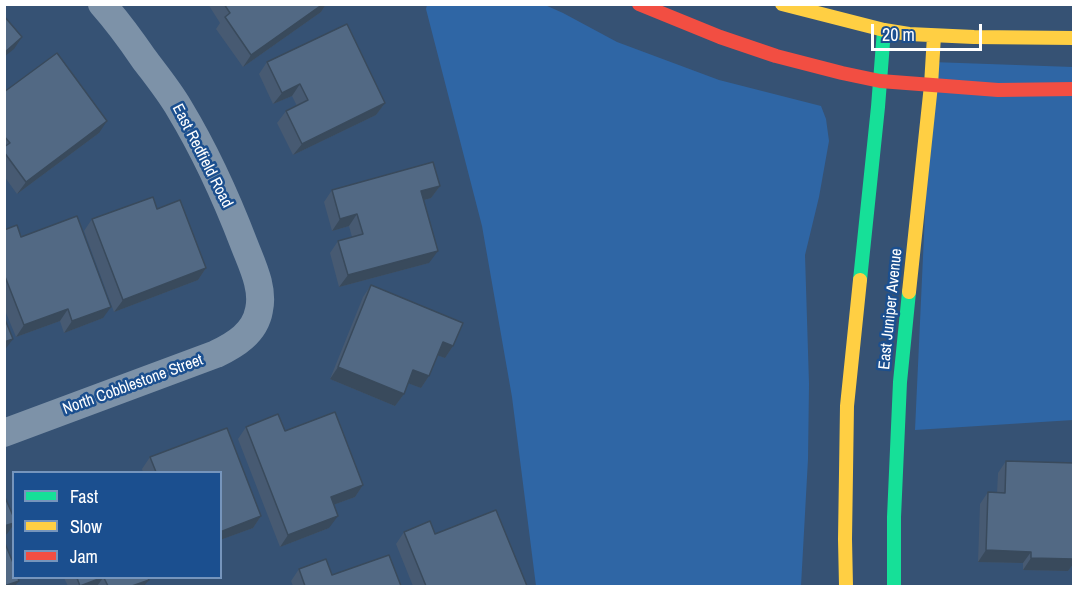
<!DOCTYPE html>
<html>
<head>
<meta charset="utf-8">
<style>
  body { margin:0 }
  #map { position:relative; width:1078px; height:591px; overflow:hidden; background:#365274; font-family:"Archivo Narrow",sans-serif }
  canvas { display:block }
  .frame { position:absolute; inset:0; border:6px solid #fff; pointer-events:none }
  .legend { position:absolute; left:12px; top:471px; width:210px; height:108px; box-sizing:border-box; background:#1b4f8f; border:2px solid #7695bc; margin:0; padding:8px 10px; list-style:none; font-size:18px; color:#fff }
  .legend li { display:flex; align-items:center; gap:12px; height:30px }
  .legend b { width:30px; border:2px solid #7695bc }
  .scale { position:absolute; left:871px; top:24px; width:111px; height:27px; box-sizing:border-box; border:3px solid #fff; border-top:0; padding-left:8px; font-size:18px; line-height:21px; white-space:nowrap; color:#fff; -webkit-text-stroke:4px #1b4f8f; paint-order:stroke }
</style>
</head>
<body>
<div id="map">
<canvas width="1078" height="591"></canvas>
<div class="frame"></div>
<ul class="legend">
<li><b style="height:8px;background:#16e098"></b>Fast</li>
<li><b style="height:8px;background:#ffcf43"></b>Slow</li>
<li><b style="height:8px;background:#f24e42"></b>Jam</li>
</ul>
<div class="scale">20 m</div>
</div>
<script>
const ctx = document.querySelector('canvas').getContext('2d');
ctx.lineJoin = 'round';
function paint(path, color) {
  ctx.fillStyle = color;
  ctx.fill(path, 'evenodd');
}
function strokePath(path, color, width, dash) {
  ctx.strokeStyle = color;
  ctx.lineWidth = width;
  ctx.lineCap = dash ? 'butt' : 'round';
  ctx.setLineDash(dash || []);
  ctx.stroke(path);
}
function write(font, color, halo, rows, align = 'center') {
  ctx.font = font + ' "Archivo Narrow",sans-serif';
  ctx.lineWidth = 5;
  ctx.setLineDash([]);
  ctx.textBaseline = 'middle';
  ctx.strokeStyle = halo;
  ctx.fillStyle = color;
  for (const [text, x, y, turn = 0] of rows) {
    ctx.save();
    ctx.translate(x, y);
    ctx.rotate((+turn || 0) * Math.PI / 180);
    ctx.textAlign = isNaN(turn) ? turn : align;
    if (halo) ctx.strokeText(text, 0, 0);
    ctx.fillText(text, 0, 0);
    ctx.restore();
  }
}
paint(new Path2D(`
  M427 5H545L563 13 617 42 719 80 821 106 826 119 829 141 819 197 805 255 809 384 808 459 801 586H536L512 397 482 226 426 9Z
  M932 62 1073 67V420L915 430Z`), '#2f66a5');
strokePath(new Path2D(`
  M4 433 216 354C235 345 255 333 259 310 264 288 252 265 244 244 226 197 205 151 179 108 169 91 156 75 144 59 131 40 118 22 102 4`), '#7d92a8', 28);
strokePath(new Path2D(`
  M860 280 878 107 884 30
  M894 586V517L900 382 909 292`), '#16e098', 14);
strokePath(new Path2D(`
  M782 4 884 30 909 34 974 37 1074 38
  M909 292 931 85 934 36
  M846 586 845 539 847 406 860 280`), '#ffcf43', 14);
strokePath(new Path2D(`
  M639 4 720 37 776 56 842 73 880 81 998 90 1074 89`), '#f24e42', 14);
paint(new Path2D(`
  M208 4H326L321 12 243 67 216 29 220 23Z
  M267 62 385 103 376 115 293 155 277 123 286 111 297 106 292 96 273 104 259 74Z
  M4 92 99 133 17 194 4 176Z
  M440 186 431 198 424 200 429 263 339 287 330 253 338 241 352 237 349 226 332 231 324 202 332 190Z
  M157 209 206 268 198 280 114 312 84 231 92 219Z
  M4 230 21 237 103 318 64 333 60 321 16 337 4 308Z
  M371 285 453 346 445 358 437 355 429 376 421 388 408 383 404 394 395 406 330 379 363 297Z
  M246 427 285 431 363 485 355 497 333 505 329 528 280 547 238 439Z
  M227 428 261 516 253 528 220 540V472H143L142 469 150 457Z
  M1006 461 1074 463V563L1068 571 1023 570V563L978 562 980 504 988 492 997 493 998 473Z
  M404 532 435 534 527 586H413L396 544Z
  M299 569 332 575 401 586H293L291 581Z
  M64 578H148L144 586H68Z`), '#475a72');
paint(new Path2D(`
  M323 4H326L321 12 243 67 251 55Z
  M22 37 14 49 4 57V53Z
  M300 84 292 96 273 104 282 93Z
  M385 103 376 115 293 155 302 144Z
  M107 121 99 133 17 194 26 182Z
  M440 186 431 198 413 203 421 191Z
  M357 214 349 226 332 231 340 219Z
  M438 251 429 263 339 287 348 275Z
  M206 268 198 280 114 312 123 300Z
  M111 307 103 318 64 333 72 321Z
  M68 309 60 321 16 337 24 325Z
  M13 339 4 351V342Z
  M443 342 453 346 445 358 434 354Z
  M338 367 404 394 395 406 330 379Z
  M413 370 429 376 421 388 405 382Z
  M363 485 355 497 322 509 331 497Z
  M261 516 253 528 220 540V532Z
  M338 516 329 528 280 547 288 535Z
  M14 523V524L7 534 4 535V526Z
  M986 550 1031 552 1023 563 978 562Z
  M1031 558 1074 559V563L1068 571 1023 570Z
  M101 578H103L97 586H80Z
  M149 580 144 586H132Z
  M19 581 15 586H4Z`), '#394a5c');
const building = new Path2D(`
  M224 4H323L251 55 225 17 230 13Z
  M4 16 22 37 4 53Z
  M347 24 385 103 302 144 286 111 308 100 300 84 282 93 267 62Z
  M57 53 107 121 26 182 4 152V147L10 143 4 136V92Z
  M433 162 440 186 421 191 438 251 348 275 338 241 363 234 357 214 340 219 332 190Z
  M153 197 157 209 180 200 206 268 123 300 92 219Z
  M77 216 111 307 72 321 68 309 24 325 4 274V230L17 225 21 237Z
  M371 285 463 323 453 346 443 342 429 376 413 370 404 394 338 367Z
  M4 317 13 339 4 342Z
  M335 412 363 485 331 497 338 516 288 535 246 427 278 414 285 431Z
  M227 428 261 516 220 532V472H156L150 457Z
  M1006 461 1074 463V559L1031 558V552L986 550 988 492 1005 493Z
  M4 495 14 518V523L4 526Z
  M496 510 527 586H426L404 532 430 521 435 534Z
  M4 541 14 565V578H18L19 581 4 586Z
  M389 555 401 586H305L299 569 326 559 332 575Z
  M77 578H101L80 586Z
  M104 578H148L149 580 132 586H108Z`);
paint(building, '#526984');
strokePath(building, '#394a5c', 1.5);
write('16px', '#fff', '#1b4f8f', [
  ["East Redfield Road",202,156,63],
  ["East Juniper Avenue",891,309,-84],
  ["North Cobblestone Street",133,385,-20]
]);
</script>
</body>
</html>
